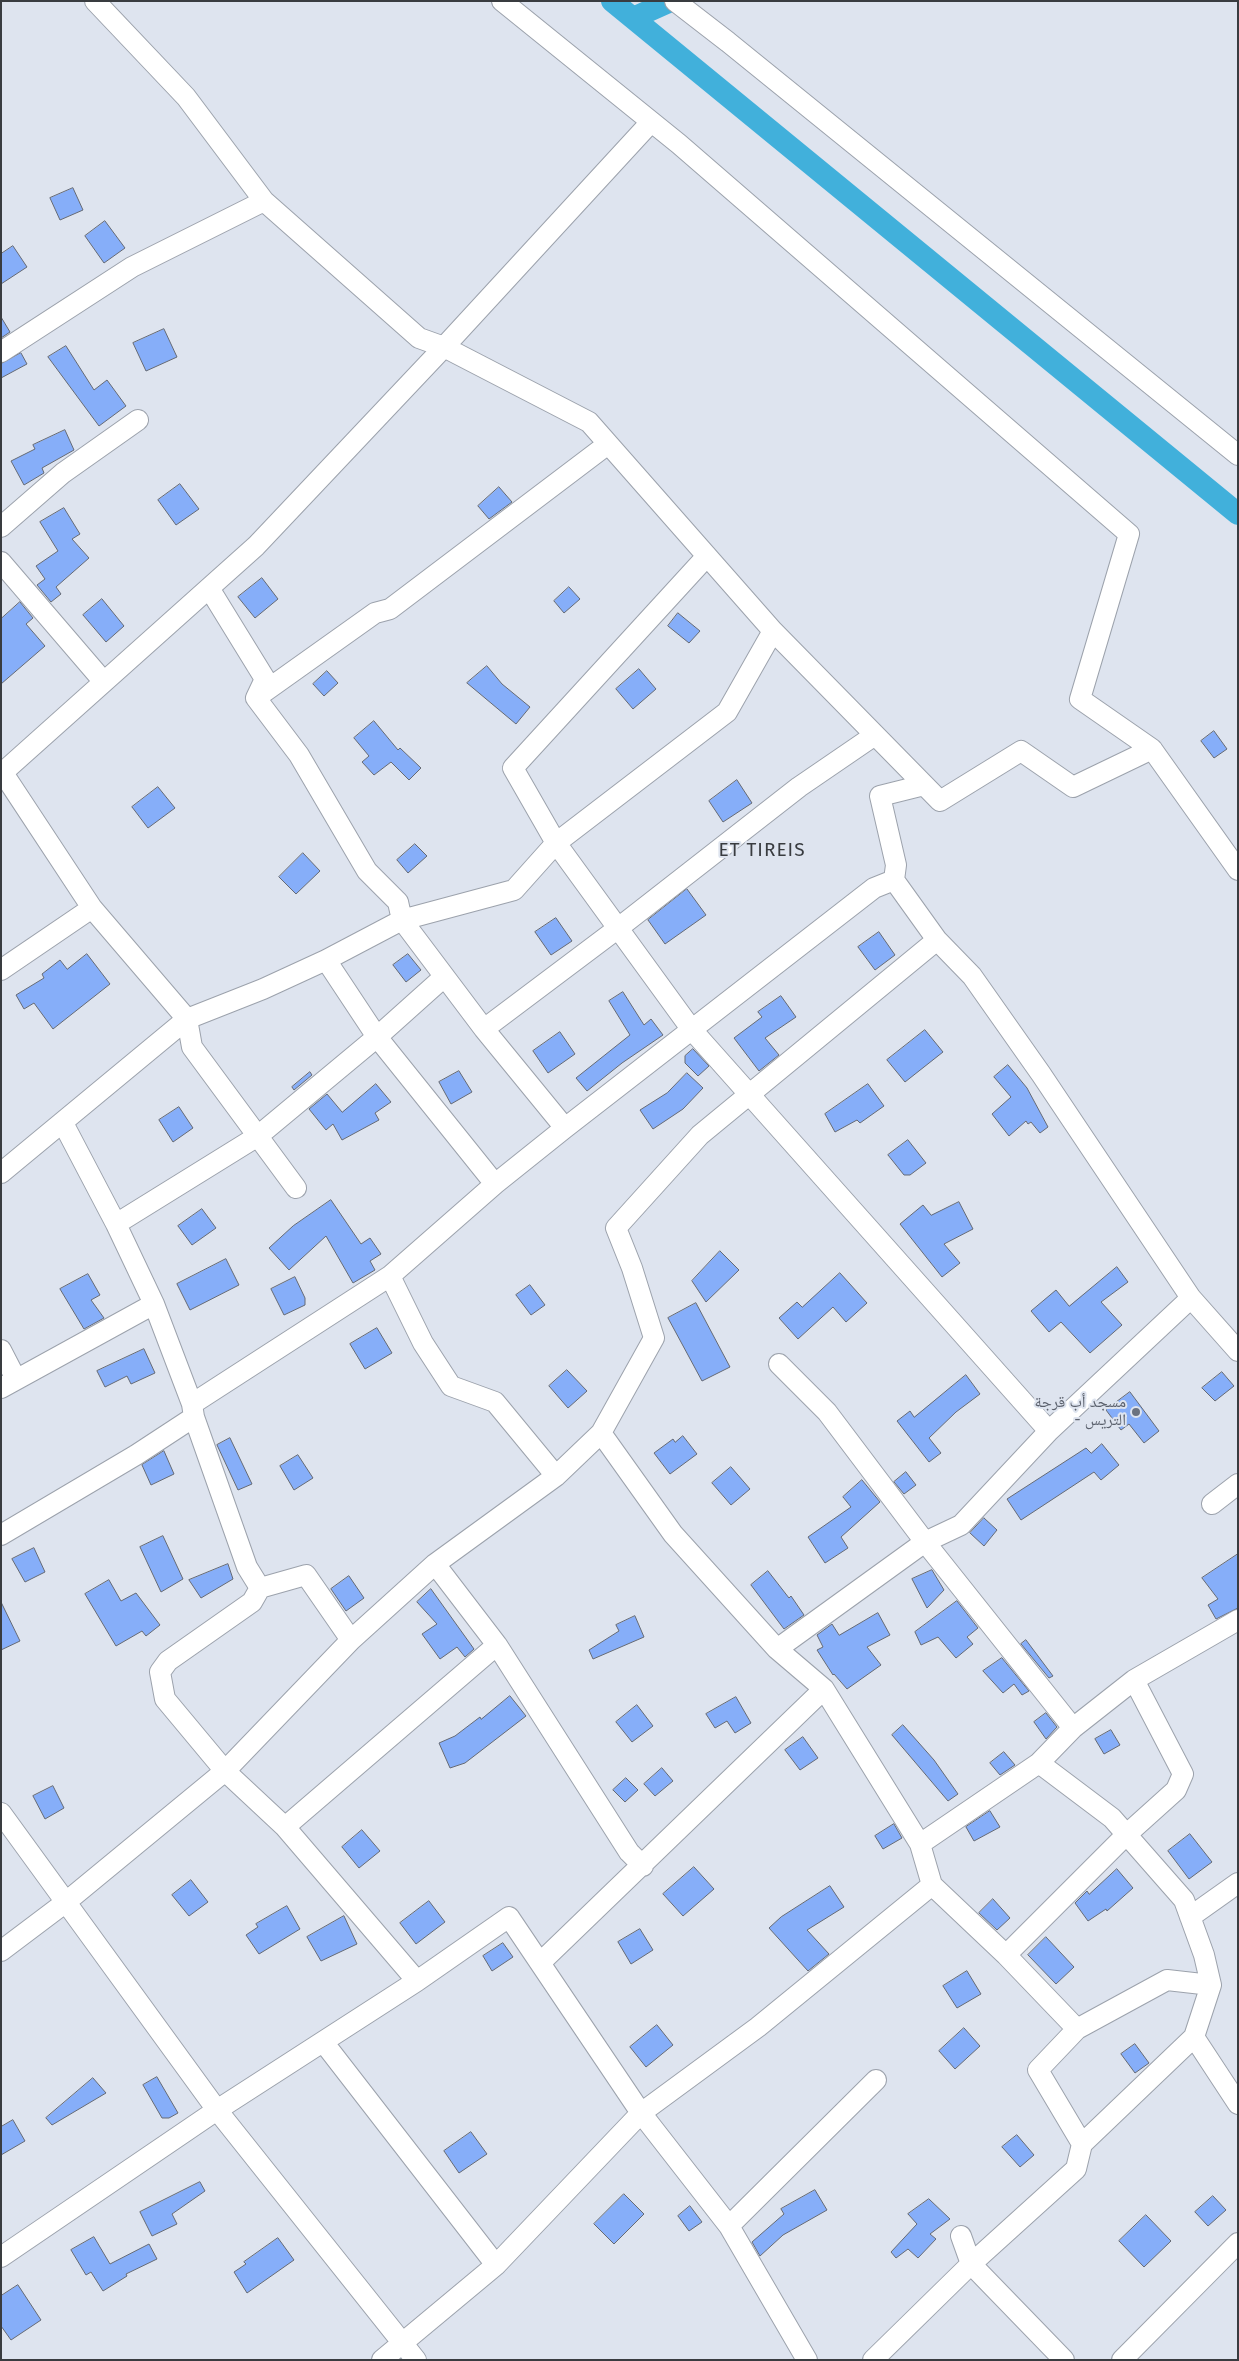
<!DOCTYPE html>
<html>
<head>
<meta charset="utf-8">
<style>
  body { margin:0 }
  #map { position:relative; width:1239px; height:2361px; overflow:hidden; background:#dee4ef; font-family:"Fira Sans",sans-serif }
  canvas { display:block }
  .frame { position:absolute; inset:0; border:2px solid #393c40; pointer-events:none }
</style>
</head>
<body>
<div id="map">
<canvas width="1239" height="2361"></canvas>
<div class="frame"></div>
</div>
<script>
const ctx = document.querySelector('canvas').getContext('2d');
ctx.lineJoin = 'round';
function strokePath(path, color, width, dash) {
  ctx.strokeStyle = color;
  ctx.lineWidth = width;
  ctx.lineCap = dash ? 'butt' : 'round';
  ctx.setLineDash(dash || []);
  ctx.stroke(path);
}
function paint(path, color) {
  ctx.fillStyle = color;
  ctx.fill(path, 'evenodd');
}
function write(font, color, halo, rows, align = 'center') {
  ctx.font = font + ' "Fira Sans","Noto Naskh Arabic",sans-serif';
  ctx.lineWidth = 4;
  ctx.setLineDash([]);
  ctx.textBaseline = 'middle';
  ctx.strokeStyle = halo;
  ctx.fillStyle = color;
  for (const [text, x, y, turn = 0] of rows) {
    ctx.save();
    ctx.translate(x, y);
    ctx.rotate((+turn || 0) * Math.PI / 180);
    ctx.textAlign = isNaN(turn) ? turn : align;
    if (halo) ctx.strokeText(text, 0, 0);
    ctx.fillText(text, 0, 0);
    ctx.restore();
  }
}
strokePath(new Path2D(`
  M612 1 1238 514
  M633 18 671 1`), '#41b0db', 22);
const building = new Path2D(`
  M73 188 83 210 60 220 50 198Z
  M105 221 125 248 104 263 85 236Z
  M13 246 27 267 1 284V254Z
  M1 317 10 332 1 338Z
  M164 329 177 357 146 371 133 343Z
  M66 346 94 390 107 380 126 406 99 426 48 357Z
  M21 353 27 364 1 378V364Z
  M65 430 74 450 42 468 44 473 24 485 11 461 35 449 33 445Z
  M180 484 199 509 176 525 158 500Z
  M499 487 512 502 489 519 478 506Z
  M64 508 80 534 72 539 89 558 56 587 61 594 51 602 37 585 45 579 36 566 58 551 40 522Z
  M262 578 278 599 255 618 238 597Z
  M569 587 580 599 564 613 554 601Z
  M102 599 124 626 106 642 83 615Z
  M20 602 33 618 26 624 45 646 1 684V619Z
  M678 613 700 631 689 643 668 626Z
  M487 666 502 684 530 707 516 724 467 683Z
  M639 669 656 689 633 709 616 689Z
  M327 671 338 683 324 696 313 684Z
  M374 721 398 750 400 748 421 768 409 780 391 762 374 775 362 762 369 756 354 738Z
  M1214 731 1227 749 1214 758 1201 741Z
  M737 780 752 803 723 822 709 801Z
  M158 787 175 808 148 828 132 807Z
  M415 844 427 856 408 873 397 860Z
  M303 853 320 871 296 894 279 877Z
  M687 889 706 915 665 944 648 920Z
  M556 918 572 941 551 955 535 932Z
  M879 932 895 955 875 970 858 947Z
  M87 954 110 984 53 1029 34 1003 24 1009 16 995 44 978 42 974 60 960 67 969Z
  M408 954 421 970 406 982 393 965Z
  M623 992 644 1025 651 1019 663 1035 622 1063 587 1091 576 1078 630 1035 609 1001Z
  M781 996 796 1017 765 1038 779 1055 759 1071 734 1038 762 1017 758 1012Z
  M925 1030 943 1052 905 1082 887 1060Z
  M560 1032 575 1054 548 1073 533 1051Z
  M693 1049 709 1066 698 1076 685 1063V1056Z
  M1008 1065 1027 1088 1048 1127 1040 1133 1031 1122 1028 1124 1026 1121 1009 1136 992 1114 1011 1097 994 1077Z
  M459 1071 472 1092 451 1104 439 1082Z
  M310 1072 312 1075 294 1090 292 1087Z
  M687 1073 703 1088 683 1109 653 1129 640 1110 667 1093Z
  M376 1084 391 1102 375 1113 379 1120 342 1140 333 1124 326 1130 309 1109 327 1094 342 1112Z
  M868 1084 884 1106 860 1123 857 1120 835 1132 825 1114Z
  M179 1107 193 1128 173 1142 159 1120Z
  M908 1140 926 1163 910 1175H904L888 1155Z
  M331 1200 361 1244 370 1238 381 1254 370 1261 375 1270 353 1283 326 1236 289 1270 269 1248 293 1226Z
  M959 1202 973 1229 944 1244 960 1263 942 1277 900 1224 923 1205 931 1215Z
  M202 1209 216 1228 192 1245 178 1226Z
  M720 1251 739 1270 706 1302 692 1281Z
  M226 1259 239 1285 190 1310 177 1284Z
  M1117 1267 1128 1282 1101 1302 1122 1325 1090 1353 1061 1322 1049 1332 1031 1311 1056 1290 1069 1306Z
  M840 1273 867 1303 846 1322 833 1307 798 1339 779 1318 797 1302 802 1307Z
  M88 1274 100 1295 91 1300 104 1318 84 1329 60 1289Z
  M295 1277 305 1298V1305L284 1315 271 1289Z
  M530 1285 545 1305 531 1315 516 1295Z
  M696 1303 730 1367 702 1381 668 1318Z
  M377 1328 392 1353 365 1369 350 1344Z
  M144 1349 155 1373 131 1384 127 1376 105 1387 97 1371Z
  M567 1370 587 1391 568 1408 549 1386Z
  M1222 1372 1234 1386 1215 1401 1202 1388Z
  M966 1375 980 1394 956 1412 929 1438 941 1453 929 1462 897 1421 910 1411 914 1417Z
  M1130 1392 1159 1431 1144 1443 1129 1424 1121 1430 1106 1410Z
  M683 1436 697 1454 670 1474 654 1453 673 1439 675 1442Z
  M230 1438 252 1484 238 1490 217 1445Z
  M1102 1444 1119 1465 1101 1480 1094 1472 1021 1520 1007 1499 1086 1448 1091 1453Z
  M164 1451 174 1474 151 1485 142 1465Z
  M298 1455 313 1478 294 1490 280 1466Z
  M731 1467 750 1489 731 1505 712 1483Z
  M906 1472 916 1485 904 1494 894 1482Z
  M862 1480 880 1502 841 1537 848 1548 825 1563 808 1537 851 1507 843 1497Z
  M984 1518 997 1530 984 1546 970 1533Z
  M163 1536 183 1579 161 1592 140 1547Z
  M34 1548 45 1572 25 1582 12 1559Z
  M1238 1554V1608L1216 1619 1208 1605 1218 1599 1202 1578Z
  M228 1564 233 1579 201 1598 189 1580Z
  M932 1570 944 1590 927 1608 912 1579Z
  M768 1571 789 1598 791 1596 804 1615 784 1629 751 1585Z
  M349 1576 364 1598 346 1611 331 1589Z
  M109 1580 121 1601 136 1593 160 1625 146 1636 142 1631 116 1646 85 1594Z
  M431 1589 474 1649 465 1657 457 1647 440 1659 422 1634 437 1624 417 1602Z
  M957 1601 978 1628 967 1637 973 1644 956 1658 938 1637 921 1645 915 1632Z
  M1 1602 20 1641 1 1650Z
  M878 1613 890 1635 867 1647 881 1665 847 1689 834 1674 833 1675 817 1650 823 1647 817 1635 832 1624 839 1635Z
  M635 1616 644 1637 593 1659 589 1650 619 1631 616 1625Z
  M1026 1640 1053 1676 1049 1678 1021 1644Z
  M1002 1658 1029 1691 1022 1695 1014 1684 1003 1693 983 1671Z
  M510 1696 526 1716 465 1763 450 1768 439 1743 455 1736 480 1717 481 1719Z
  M736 1697 751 1723 735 1733 727 1721 715 1728 706 1714Z
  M637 1705 653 1726 632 1742 616 1722Z
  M1046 1713 1057 1727 1046 1739 1034 1722Z
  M903 1725 934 1760 958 1794 948 1801 892 1735Z
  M1111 1730 1120 1745 1104 1754 1095 1739Z
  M803 1737 818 1758 800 1770 785 1750Z
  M1004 1752 1015 1765 1000 1775 990 1763Z
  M662 1768 673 1781 655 1796 644 1784Z
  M626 1778 638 1790 625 1802 613 1790Z
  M53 1786 64 1808 45 1819 33 1796Z
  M990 1811 1000 1827 974 1841 966 1827Z
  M894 1824 902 1838 883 1849 875 1836Z
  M362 1830 380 1851 359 1868 342 1847Z
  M1190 1834 1212 1862 1189 1879 1168 1851Z
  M694 1867 714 1889 683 1916 663 1894Z
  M1117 1869 1133 1888 1107 1911 1106 1909 1088 1921 1075 1903 1087 1891 1089 1894Z
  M191 1880 208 1902 189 1916 172 1895Z
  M830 1886 844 1907 807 1930 829 1954 808 1971 769 1928 781 1917Z
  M993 1899 1010 1918 997 1930 979 1913Z
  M429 1901 445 1922 416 1944 400 1923Z
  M287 1906 300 1929 259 1954 246 1935 258 1927 256 1924Z
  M344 1916 357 1944 321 1961 307 1937Z
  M640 1929 653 1950 631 1964 618 1942Z
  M1046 1937 1074 1967 1056 1984 1028 1955Z
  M503 1943 513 1957 492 1971 483 1956Z
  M967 1971 981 1994 957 2008 943 1986Z
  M657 2025 673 2045 646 2067 630 2047Z
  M964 2028 980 2046 955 2069 939 2051Z
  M1135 2044 1149 2063 1135 2073 1121 2054Z
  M157 2077 178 2113 169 2118H162L143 2085Z
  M93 2078 106 2093 52 2125 46 2118Z
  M13 2120 25 2141 1 2155V2127Z
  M471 2132 487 2154 459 2173 444 2151Z
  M1017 2135 1034 2155 1020 2167 1002 2147Z
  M200 2182 205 2191 172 2214 177 2224 152 2236 140 2212Z
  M815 2190 827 2210 783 2235 760 2256 752 2242 784 2214 781 2209Z
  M624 2194 644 2214 614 2244 594 2224Z
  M1213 2196 1226 2210 1208 2226 1195 2212Z
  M929 2199 950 2219 930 2234 936 2239 918 2258 908 2249 896 2258 891 2252 917 2224 908 2214Z
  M690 2206 702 2222 689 2231 678 2216Z
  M1146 2215 1171 2241 1144 2267 1119 2241Z
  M94 2237 110 2264 149 2244 157 2259 126 2274 127 2276 103 2291 91 2272 86 2275 71 2250Z
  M278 2238 294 2260 247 2293 234 2272 246 2264 244 2262Z
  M18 2285 41 2320 11 2340 1 2326V2296Z`);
paint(building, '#86aef9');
strokePath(building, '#656a74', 1);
const minor = new Path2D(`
  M95 1 186 97 264 201 419 338 444 347 651 122
  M502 1 679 144 1129 534 1080 699 1152 749 1073 787 1021 751 940 801 773 631
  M675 1 728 42 1238 455
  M1 352 132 267 264 201
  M1 527 63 473 138 420
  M707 556 513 768 556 843 692 1030 1049 1431
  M1 562 104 682
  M209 588 265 679 256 698 299 755 367 871 398 902 402 920 484 1029 565 1128
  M257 697 375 613 390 609 608 444
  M1152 749 1238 870
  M3 773 92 908 187 1019 192 1047 296 1188
  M1 774 256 546 444 347 589 422 773 631 727 712 556 843 514 890 402 920 326 960 263 989 187 1019 1 1173
  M924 785 880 796 896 865 894 880 937 940 972 976 1041 1074 1191 1298 1238 1351
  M326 960 377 1037 495 1184
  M1 970 92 908
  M484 1029 617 929 799 787 875 735
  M63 1123 116 1224 154 1304 192 1404
  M116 1224 258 1136 377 1037 444 977
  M390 1276 423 1343 451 1386 495 1402 556 1476
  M1 1350 16 1379
  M779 1364 827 1412 925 1542 1073 1728
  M1 1388 154 1304
  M194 1417 247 1567 260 1588
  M601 1433 673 1534 777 1649 824 1689 920 1844 932 1885 1006 1955 1077 2029 1038 2070 1082 2144 1076 2169 971 2264 873 2360
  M1212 1504 1238 1484
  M1 1535 136 1455 194 1417 192 1404 390 1276 495 1184 565 1128 874 888 894 880
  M435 1564 497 1645 629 1852 643 1866
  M351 1640 306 1575 260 1588 252 1602 168 1661 160 1672 165 1699 225 1771 285 1827 417 1981
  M777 1649 925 1542 961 1525 1049 1431 1191 1298
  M1039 1763 1112 1818 1184 1900 1204 1955 1211 1985 1194 2037 1238 2104
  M1 1813 217 2110 416 2360
  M285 1827 497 1645
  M920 1844 1039 1763 1073 1728 1134 1680 1238 1620
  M1190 1917 1238 1883
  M1 1951 66 1902 225 1771 351 1640 435 1564 556 1476 601 1433 654 1338 632 1268 616 1228 700 1135 937 940
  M1006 1955 1126 1835 1176 1790 1183 1774 1134 1680
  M541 1962 824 1689
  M1077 2029 1167 1980 1211 1985
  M324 2043 496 2265
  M1082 2144 1194 2037
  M729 2226 876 2080
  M961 2236 971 2264 1064 2360
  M1 2257 217 2110 417 1981 509 1917 641 2113 729 2226 807 2360
  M382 2360 496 2265 641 2113 758 2027 932 1885
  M1122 2360 1238 2243`);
strokePath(minor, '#9ca2ac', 22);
strokePath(minor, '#fff', 20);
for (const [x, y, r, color] of [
  [1136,1412,5,"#6b7280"]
]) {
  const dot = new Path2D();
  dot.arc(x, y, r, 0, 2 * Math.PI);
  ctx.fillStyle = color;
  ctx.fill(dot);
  strokePath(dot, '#dee4ef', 2);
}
write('16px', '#5b616d', '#dee4ef', [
  ["مسجد أب قرجة",1126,1403],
  ["- التريس",1126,1421]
], 'right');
ctx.letterSpacing = '1px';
write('19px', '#393c40', '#dee4ef', [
  ["ET TIREIS",762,851]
]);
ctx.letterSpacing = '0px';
</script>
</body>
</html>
